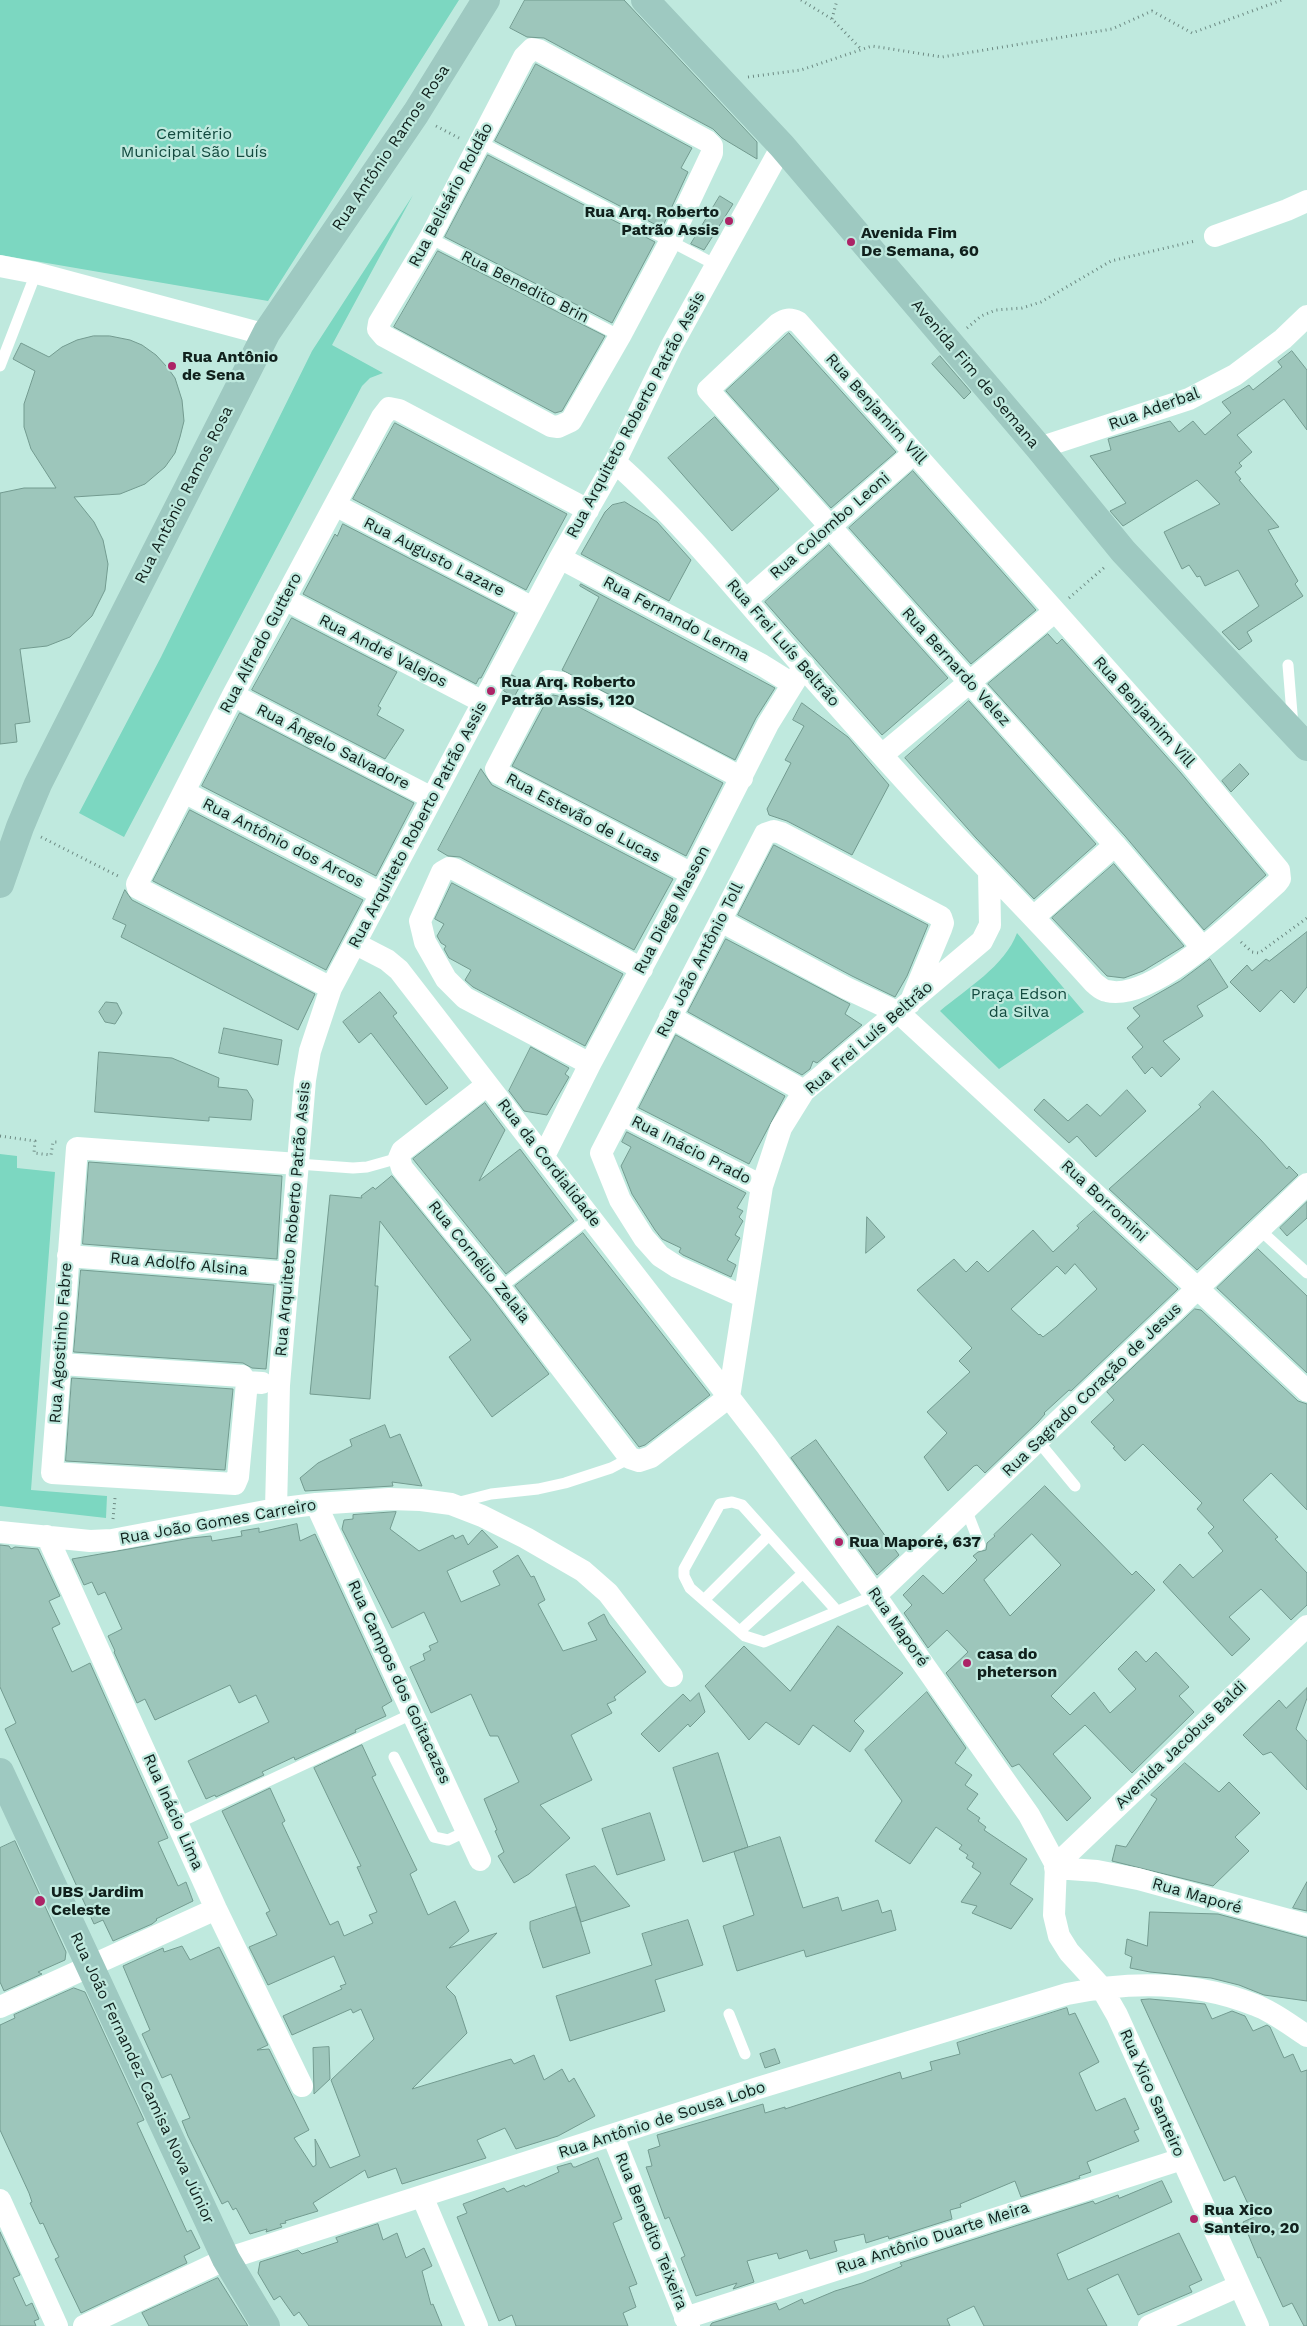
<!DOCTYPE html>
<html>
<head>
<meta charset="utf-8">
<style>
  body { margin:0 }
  canvas { display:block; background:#bfe9de }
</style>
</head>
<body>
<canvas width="1307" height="2326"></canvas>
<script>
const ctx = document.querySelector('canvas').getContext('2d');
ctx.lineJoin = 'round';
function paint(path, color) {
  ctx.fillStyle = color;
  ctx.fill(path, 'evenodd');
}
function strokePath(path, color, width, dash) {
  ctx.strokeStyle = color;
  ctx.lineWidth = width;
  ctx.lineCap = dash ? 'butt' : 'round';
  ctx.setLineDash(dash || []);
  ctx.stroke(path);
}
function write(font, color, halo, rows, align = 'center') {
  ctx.font = font + ' "Work Sans",sans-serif';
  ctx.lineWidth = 4.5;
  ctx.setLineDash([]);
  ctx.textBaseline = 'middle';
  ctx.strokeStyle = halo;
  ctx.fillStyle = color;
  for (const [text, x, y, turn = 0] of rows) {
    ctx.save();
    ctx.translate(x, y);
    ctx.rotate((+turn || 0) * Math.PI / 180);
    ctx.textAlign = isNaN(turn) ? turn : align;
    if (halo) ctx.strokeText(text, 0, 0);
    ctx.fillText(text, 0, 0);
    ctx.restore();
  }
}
paint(new Path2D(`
  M0 0H459L268 301 0 255Z
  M413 195 332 345 383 373 370 378 362 386 124 837 79 813 161 657 312 351Z
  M1017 933 1084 1012 999 1069 940 1011C966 989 1005 966 1017 933Z
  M0 1154 17 1156V1168L55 1172 31 1490 107 1496 106 1518 0 1506Z`), '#7cd7c1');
const building = new Path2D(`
  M525 0H624L757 142V159L722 138 713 129 544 38 527 37 510 28Z
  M536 64 692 148 681 168 688 172 662 228 495 141Z
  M488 155 655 242 612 323 445 237Z
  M720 196 733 204 704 250 691 244Z
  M438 251 605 336 562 411 555 413 394 327Z
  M789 333 896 452 831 508 726 391Z
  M110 336 130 340 142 345 156 355 167 367 175 378 182 400 184 421 180 437 175 453 165 467 145 484 120 494 74 497 94 522 103 540 108 564 105 590 92 616 70 637 47 646 20 649 30 722 15 724 17 742 0 744V493L24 488H56L31 449 24 427V404L35 371 13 359 21 343 49 357 62 347 77 340 93 336Z
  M1292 351 1307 370V430L1284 399 1237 435 1252 452 1239 463 1242 466 1235 472 1241 479 1239 480 1279 527 1268 530 1298 581 1295 584 1303 596 1247 632 1252 641 1239 650 1222 632 1259 606 1238 570 1205 586 1200 576 1197 577 1189 565 1182 569 1164 532 1220 504 1197 480 1123 526 1110 511 1126 503 1090 456 1111 450 1108 439 1170 421 1179 432 1193 421 1205 435 1231 413 1222 402 1249 385 1253 390 1282 367 1278 362Z
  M940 356 971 392 964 399 932 364Z
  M715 417 779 489 732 531 668 458Z
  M395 423 567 514 526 590 353 499Z
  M913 471 1036 610 971 664 849 528Z
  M625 502 657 522 691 560 669 601 581 554 605 512 612 505Z
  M343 524 515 613 481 678H479L476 684 303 594 335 534 337 536Z
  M829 545 948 678 882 735 765 602Z
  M581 584 775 688 756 718 735 760 562 670 599 597 580 586Z
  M292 618 397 672 378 706 381 708 377 715 404 730 385 759 252 690Z
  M1048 634 1057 644 1062 639 1180 772 1266 875 1204 930 1125 836 988 684Z
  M512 675 523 681 514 697 504 691Z
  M553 695 558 696 723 783 686 856 512 766 546 702Z
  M969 701 1096 844 1034 899 976 838 905 758Z
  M802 703 848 737 889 785 852 855 787 821 769 815 767 809 791 763 785 760 804 726 793 720Z
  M240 713 414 803 376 876 202 786Z
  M1240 764 1249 774 1231 792 1222 781Z
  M481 769 492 785 673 879 634 950 460 857 448 856 438 850Z
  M190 810 363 900 326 970 153 881Z
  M774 845 928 925 907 976 895 997 852 976 738 915Z
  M1114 864 1184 946 1143 971 1124 978 1107 976 1052 918Z
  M452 883 623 974 585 1046 473 987 465 980 471 970 449 958 444 949 446 946 441 943 437 936 444 924 435 919Z
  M125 890 132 900 315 994 298 1030 121 937 126 925 113 919Z
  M1307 932V987L1294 1003 1281 990 1260 1012 1230 982 1247 965 1252 971 1266 959 1269 961Z
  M726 939 850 1004 845 1014 862 1025 817 1063 813 1061 810 1069 802 1075 688 1012Z
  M1210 959 1228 987 1197 1006 1203 1016 1163 1041 1180 1059 1161 1077 1152 1067 1145 1074 1132 1057 1143 1047 1127 1028 1140 1016 1133 1008 1180 981Z
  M380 992 397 1013 393 1016 448 1088 426 1105 371 1033 359 1043 343 1022Z
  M106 1002 117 1003 122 1013 115 1024 105 1022 99 1012Z
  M224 1028 282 1040 278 1065 219 1053Z
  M676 1035 785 1096 749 1164 639 1108Z
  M531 1047 569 1068 565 1074 569 1077 547 1115 524 1111 509 1091Z
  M99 1052 172 1058 219 1078 218 1087 247 1090 253 1100 251 1120 209 1117V1121L95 1112Z
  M1127 1090 1146 1111 1096 1157 1077 1136 1069 1143 1034 1110 1044 1099 1068 1121 1087 1104 1100 1116Z
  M1213 1091 1261 1140 1287 1169 1289 1166 1298 1175 1197 1270 1109 1189 1201 1107 1199 1105Z
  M485 1103 505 1130 479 1181 520 1149 574 1221 506 1274 413 1159Z
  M627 1132 746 1193 737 1208 743 1211 739 1217 743 1221 735 1235 740 1238 727 1260 736 1265 731 1277 683 1255 679 1252 681 1248 662 1239 655 1230 632 1194 621 1166 631 1147 622 1142Z
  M89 1162 282 1176 277 1259 83 1244Z
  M392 1176 490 1296 549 1374 492 1417 449 1357 471 1340 380 1221 375 1286H378L370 1399 310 1394 330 1195 362 1198 361 1196 373 1187 375 1189Z
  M1307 1202V1218L1287 1236 1280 1228Z
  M1094 1211 1178 1289 1071 1391 1069 1390 1044 1413 1045 1414 1038 1422 985 1473 977 1465 974 1466 948 1491 924 1457 947 1433 927 1412 970 1372 959 1361 972 1348 917 1290 954 1259 966 1272 977 1261 988 1272 1033 1230 1053 1252 1079 1228 1077 1226ZM1075 1264 1097 1289 1056 1327 1043 1337 1040 1334 1039 1335 1011 1309 1057 1266 1065 1274Z
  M867 1217 885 1237 866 1253Z
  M583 1233 710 1395 645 1445 639 1447 515 1286Z
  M1258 1249 1307 1296V1373L1217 1288Z
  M81 1270 274 1285 266 1369 252 1368 243 1363 74 1352Z
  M1195 1309 1201 1310 1298 1401 1307 1404V1510L1271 1473 1243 1500 1278 1537 1275 1539 1307 1573V1605L1291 1620 1261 1589 1229 1617 1250 1639 1232 1656 1163 1582 1180 1564 1193 1578 1223 1551 1208 1533 1214 1527 1197 1509 1202 1503 1143 1444 1125 1461 1113 1448 1115 1447 1091 1422 1114 1400 1107 1392Z
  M72 1378 233 1389 225 1470 66 1461Z
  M385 1425 390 1438 400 1434 422 1486 392 1482 393 1486 305 1491 300 1478 318 1463 352 1446 350 1440Z
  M816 1440 899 1555 877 1575 791 1458Z
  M1045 1486 1132 1575 1136 1571 1155 1590 1051 1696 1070 1715 1094 1692 1110 1713 1136 1689 1118 1669 1136 1651 1146 1662 1156 1652 1189 1687 1179 1696 1194 1712 1132 1773 1085 1725 1053 1754 1091 1798 1067 1821 1019 1764 1012 1767 946 1673 968 1652 947 1630 928 1648 904 1613 912 1605 903 1595 923 1575 943 1594 977 1560 973 1556 978 1552 986 1550 987 1543 995 1536 994 1535ZM1032 1534 1061 1565 1010 1616 984 1580Z
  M396 1512 390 1529 419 1551 453 1535 455 1539 463 1535 468 1545 482 1530 498 1547 447 1571 461 1602 500 1585 493 1571 518 1555 531 1577 534 1576 545 1600 538 1604 563 1651 597 1640 588 1623 604 1614 609 1624 646 1672 614 1697 616 1700 607 1704 612 1713 571 1735 592 1780 540 1805 570 1838 529 1874 514 1883 498 1856 504 1852 495 1831 497 1830 484 1799 519 1782 498 1736H490L471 1694 431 1713 410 1667 425 1660 423 1654 431 1650 429 1646 438 1642 424 1612 392 1628 342 1529 344 1520 353 1519V1515Z
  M297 1524 300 1541 315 1534 392 1701 382 1707 386 1716 355 1730 356 1732 295 1760 294 1757 262 1772 264 1775 216 1797 215 1795 206 1799 188 1761 269 1722 256 1695 239 1703 230 1685 155 1720 145 1699 137 1703 114 1652 115 1651 108 1636 122 1629 105 1592 98 1595 92 1582 84 1585 72 1559 191 1538 211 1536 212 1541 242 1536 241 1531 259 1528V1532Z
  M0 1545 9 1546 11 1549 15 1547 38 1549 60 1596 49 1601 60 1624 52 1628 72 1672 90 1663 168 1838 158 1842 178 1886 186 1882 193 1901 156 1919 157 1920 152 1924 113 1941 103 1920 94 1924 5 1729 16 1723 0 1687Z
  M838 1626 903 1673 854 1721 864 1731 850 1752 813 1725 799 1745 766 1722 749 1740 705 1686 744 1646 790 1691Z
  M1307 1688V1698L1296 1729 1307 1741V1790L1271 1752 1263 1755 1243 1735 1279 1700 1286 1708Z
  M927 1692 966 1748 955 1763 972 1775 965 1785 978 1794 967 1809 980 1818 978 1821 986 1827 984 1830 1027 1859 1010 1884 1033 1899 1011 1929 972 1913 977 1906 961 1902 981 1873 972 1867 974 1863 966 1858 968 1855 959 1849 962 1845 936 1827 910 1864 875 1841 902 1801 865 1750Z
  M699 1693 705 1712 690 1727 688 1724 659 1752 641 1734 683 1694 690 1701Z
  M362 1745 376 1775 372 1777 417 1870 410 1874 428 1915 455 1901 469 1931 449 1948 497 1933 446 1987 455 1996 467 2033 412 2089 511 2059 514 2064 534 2055 544 2080 562 2069 569 2082 574 2078 595 2116 558 2136 516 2149 505 2128 477 2140 486 2158 402 2184 396 2168 368 2178 365 2170 313 2203 318 2211 285 2221 286 2223 280 2224 282 2227 266 2232 267 2229 250 2234 236 2208 233 2210 228 2201 222 2204 188 2136 182 2121 190 2118 171 2074 162 2078 142 2034 150 2030 123 1966 163 1948 164 1952 182 1946 190 1960 219 1947 268 2045 257 2050 269 2049 309 2130 294 2138 313 2167 316 2165 315 2139 330 2168 360 2156 331 2080 374 2039 361 2009 353 2013 351 2009 292 2035 283 2016 342 1989 340 1986 346 1984 334 1956 268 1985 249 1947 277 1935 266 1913 270 1911 222 1811 270 1788 285 1821 282 1823 330 1925 338 1921 344 1936 373 1923 369 1915 377 1912 357 1867 361 1866 314 1768Z
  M718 1753 748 1847 703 1862 673 1768Z
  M1185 1763 1219 1792 1229 1782 1260 1813 1235 1837 1249 1851 1213 1886 1112 1861 1116 1845 1126 1847 1157 1799 1151 1795Z
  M650 1813 665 1860 617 1875 602 1829Z
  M780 1837 803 1908 838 1897 842 1911 878 1900 882 1913 891 1910 896 1930 806 1957 804 1950 737 1971 723 1926 754 1915 734 1852Z
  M15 1841 66 1952 65 1960 38 1972 42 1974 4 1991 0 1982V1848Z
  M595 1866 630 1906 581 1922 566 1875Z
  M1307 1882V1911L1293 1908Z
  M576 1907 590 1953 543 1968 530 1929V1922Z
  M1150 1912 1218 1914 1307 1938V2001L1264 1995 1239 1985 1211 1978 1150 1972 1130 1968 1132 1957 1125 1954 1127 1939 1147 1946Z
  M688 1920 703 1965 655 1980 665 2011 570 2041 556 1996 652 1965 642 1934Z
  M74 1988 85 1992 144 2120 137 2123 187 2232 191 2230 200 2248 184 2256 187 2263 81 2313 55 2259 59 2257 52 2243 43 2223 40 2224 30 2203 32 2202 29 2193 0 2130V2025L15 2018 14 2015Z
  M1150 1999 1205 2004 1212 2019 1232 2011 1245 2016 1253 2031 1267 2025 1270 2027 1284 2058 1293 2054 1301 2072 1307 2070V2326H1304L1292 2303 1283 2307 1260 2257 1258 2258 1243 2222 1254 2217 1235 2176 1224 2181 1141 2000Z
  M1067 2008 1069 2015 1075 2013 1099 2062 1079 2073 1096 2111 1125 2098 1139 2129 1134 2131 1139 2141 1087 2162 1091 2172 1079 2176 1080 2178 1021 2197 1015 2181 960 2204 961 2207 950 2210 952 2219 889 2239 888 2236 866 2243 864 2234 834 2241 837 2251 810 2259 807 2250 779 2259 777 2253 747 2261 754 2282 733 2289 737 2283 696 2296 681 2258 685 2256 669 2217 665 2219 646 2167 652 2166 648 2150 660 2146 657 2135 763 2104 765 2113 785 2107V2109L900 2072 902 2079 932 2070 930 2062 960 2054 957 2043Z
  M329 2047 330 2079 314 2094 313 2048Z
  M775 2049 780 2063 765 2068 760 2054Z
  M598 2158 622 2219 613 2223 637 2284 629 2287 636 2307 623 2313 628 2326H516L512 2315 499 2321 457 2217 467 2213 463 2204 504 2188 507 2192 524 2185 525 2187 559 2172 557 2167 571 2163 573 2167H575Z
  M1162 2181 1172 2202 1057 2254 1068 2280 1179 2233 1202 2280 1189 2286 1192 2292 1138 2315 1118 2274 1087 2289 1107 2326H984L974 2306 947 2319 950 2326H710L712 2323 776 2303 779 2310 802 2299 804 2304 835 2291 862 2283 902 2266 900 2263 1093 2201 1095 2204 1118 2195 1119 2198Z
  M378 2224 383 2240 397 2233 406 2258 424 2248 432 2266 422 2271 431 2305 433 2304 442 2326H309L299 2312 294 2316 280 2296 274 2300 258 2273 260 2262 298 2250 302 2254 338 2242 336 2238Z
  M0 2232 20 2275 13 2278 26 2306 32 2303 39 2319 34 2321 36 2326H0Z
  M218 2278 248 2326H149L142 2313Z`);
paint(building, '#9dc6bb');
strokePath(building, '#739b90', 1);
strokePath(new Path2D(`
  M801 0 832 19 861 49
  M832 19 837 0
  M748 77 801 70 872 46 942 57 1112 29 1152 11 1192 33 1282 0
  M436 126 459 138
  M967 328 981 316 996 310 1022 308 1041 302 1111 261 1195 241
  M1069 598 1106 566
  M41 837 118 876
  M1241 942 1252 952 1259 953 1307 918
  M0 1136 35 1141 34 1153 51 1155 53 1142H58
  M113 1519 115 1498`), '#6d8a83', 3, [1, 4]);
strokePath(new Path2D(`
  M480 142 716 265
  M430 238 620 336
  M0 366 36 273
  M1288 665 1293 726
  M298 1164 353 1168 367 1167 399 1158
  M1260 1230 1307 1273
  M500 1288 591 1217
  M1038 1441 1075 1486
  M456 1503 491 1494 538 1489 565 1483 611 1468 630 1458
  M966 1509 980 1545
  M704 1600 769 1535
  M837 1611 742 1505 732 1502 720 1504 684 1569V1576L690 1588 745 1636 764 1642 876 1595
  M740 1631 802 1574
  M394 1757 434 1837 448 1840 467 1831
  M178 1823 414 1713
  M729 2014 745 2054`), '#fff', 11);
strokePath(new Path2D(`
  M532 49 538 50 707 141 712 146V153L670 242 620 336 571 421 558 427 551 426 384 336 378 329 379 323 430 238 524 57Z
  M1215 236 1287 210 1307 201
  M0 266 36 273 256 332H267
  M1039 448 1189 399 1235 375 1283 339 1307 316
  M615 462C693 532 757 616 827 694 868 740 909 786 951 831 999 882 1048 931 1094 983 1098 986 1101 990 1107 991 1153 1003 1243 913 1277 883L1280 879 1279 870 1190 763 798 322C790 318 785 319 778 324L708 390 1115 845 1202 947
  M335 505 533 608
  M560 558 762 665 791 683
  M284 599 483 702
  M746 600 914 453
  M233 695 432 798
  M882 755 1054 612
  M184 792 381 894
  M692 874 498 773 496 769 535 694 548 681 562 683 742 778
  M1035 916 1115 845
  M721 921 846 988 899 1013 1198 1289 1307 1391
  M356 944 387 960 399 970 766 1445 870 1588 1029 1815 1056 1865
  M331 988 138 888 137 884 233 695 382 417 389 408 399 410 588 510
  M670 1017 804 1091
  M590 1064 465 998 446 979 425 942 420 921 442 872 449 868 454 869 642 969
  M487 1085 402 1151 399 1158 402 1168 500 1288 630 1458 639 1461 651 1457 729 1397
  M621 1114 762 1186
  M544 1156 590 1064 692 874 768 724 804 666
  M68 1256 289 1273
  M744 1297 677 1267 660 1256 644 1238 620 1200 601 1153 765 834 774 831 781 833 941 917 943 923 941 929 910 1003
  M61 1364 242 1376 247 1382 262 1383
  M247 1382 238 1477 235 1484 52 1473 77 1148 298 1164
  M729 1397 762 1186 781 1128 804 1091 982 941 990 925 989 871
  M316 1504 480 1860
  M276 1509 279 1385 305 1080 310 1051 331 988 560 558 615 462 672 345 782 146
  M0 1532 90 1541 112 1540 276 1509 316 1504 389 1499 421 1500 451 1504 482 1516 526 1538 583 1571 608 1593 672 1676
  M47 1536 216 1909 302 2086
  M876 1595 1307 1184
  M1056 1865 1054 1915 1059 1936 1069 1952 1101 1987 1117 2015 1258 2326
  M1056 1865 1307 1626
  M1055 1868 1097 1871 1138 1879 1307 1925
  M0 2007 216 1909
  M613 2136 689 2326
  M422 2196 477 2326
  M0 2200 57 2326
  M685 2318 1182 2159
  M84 2326 226 2259 758 2088 1067 1994C1129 1981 1195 1981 1255 2005 1274 2012 1290 2025 1307 2036
  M1149 2326 1239 2286`), '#fff', 22);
strokePath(new Path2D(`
  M645 0 782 146 1039 448 1123 551 1307 747
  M0 884 20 827 38 784 267 332 416 113 486 0
  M0 1772 226 2259 266 2326`), '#9ec9c1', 28);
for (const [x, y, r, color] of [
  [729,221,5,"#ac2366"],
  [851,242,5,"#ac2366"],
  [172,366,5,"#ac2366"],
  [491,691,5,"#ac2366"],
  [839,1542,5,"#ac2366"],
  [967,1663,5,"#ac2366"],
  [40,1901,6,"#ac2366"],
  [1194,2219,5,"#ac2366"]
]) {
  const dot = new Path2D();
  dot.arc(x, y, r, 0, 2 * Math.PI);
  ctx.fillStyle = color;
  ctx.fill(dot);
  strokePath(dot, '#bfe9de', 2);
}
write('16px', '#134a3f', '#bfe9de', [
  ["Cemitério",194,134],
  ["Municipal São Luís",194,152],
  ["Praça Edson",1019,994],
  ["da Silva",1019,1012]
]);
write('16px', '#10201c', '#bfe9de', [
  ["Rua Antônio Ramos Rosa",391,148,-56],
  ["Rua Belisário Roldão",451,195,-62],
  ["Rua Benedito Brin",525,287,27],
  ["Avenida Fim de Semana",975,374,50],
  ["Rua Benjamim Vill",876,409,48],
  ["Rua Aderbal",1154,409,-20],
  ["Rua Arquiteto Roberto Patrão Assis",636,415,-62],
  ["Rua Antônio Ramos Rosa",184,495,-63],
  ["Rua Colombo Leoni",830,526,-41],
  ["Rua Augusto Lazare",434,557,27],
  ["Rua Fernando Lerma",676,619,28],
  ["Rua Alfredo Guttero",261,643,-62],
  ["Rua Frei Luís Beltrão",783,643,49],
  ["Rua André Valejos",383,651,27],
  ["Rua Bernardo Velez",956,667,48],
  ["Rua Benjamim Vill",1144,712,48],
  ["Rua Ângelo Salvadore",333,747,27],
  ["Rua Estevão de Lucas",583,818,28],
  ["Rua Arquiteto Roberto Patrão Assis",418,825,-62],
  ["Rua Antônio dos Arcos",283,843,27],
  ["Rua Diego Masson",672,910,-62],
  ["Rua João Antônio Toll",700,960,-63],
  ["Rua Frei Luís Beltrão",869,1038,-41],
  ["Rua Inácio Prado",691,1150,27],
  ["Rua da Cordialidade",549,1163,52],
  ["Rua Borromini",1104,1201,43],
  ["Rua Arquiteto Roberto Patrão Assis",293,1219,-85],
  ["Rua Cornélio Zelaia",479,1262,51],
  ["Rua Adolfo Alsina",179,1264,5],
  ["Rua Agostinho Fabre",61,1343,-86],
  ["Rua Sagrado Coração de Jesus",1092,1390,-44],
  ["Rua João Gomes Carreiro",218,1522,-10],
  ["Rua Maporé",898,1627,55],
  ["Rua Campos dos Goitacazes",399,1682,65],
  ["Avenida Jacobus Baldi",1181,1745,-44],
  ["Rua Inácio Lima",173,1812,66],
  ["Rua Maporé",1197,1896,16],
  ["Rua João Fernandez Camisa Nova Júnior",142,2078,65],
  ["Rua Xico Santeiro",1152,2093,66],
  ["Rua Antônio de Sousa Lobo",662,2120,-18],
  ["Rua Benedito Teixeira",651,2231,68],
  ["Rua Antônio Duarte Meira",933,2238,-18]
]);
write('bold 16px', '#10201c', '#bfe9de', [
  ["Rua Arq. Roberto",719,212,"right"],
  ["Patrão Assis",719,230,"right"],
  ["Avenida Fim",861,233],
  ["De Semana, 60",861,251],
  ["Rua Antônio",182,357],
  ["de Sena",182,375],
  ["Rua Arq. Roberto",501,682],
  ["Patrão Assis, 120",501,700],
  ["Rua Maporé, 637",849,1542],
  ["casa do",977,1654],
  ["pheterson",977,1672],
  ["UBS Jardim",51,1892],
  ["Celeste",51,1910],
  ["Rua Xico",1204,2210],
  ["Santeiro, 20",1204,2228]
], 'left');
</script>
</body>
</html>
